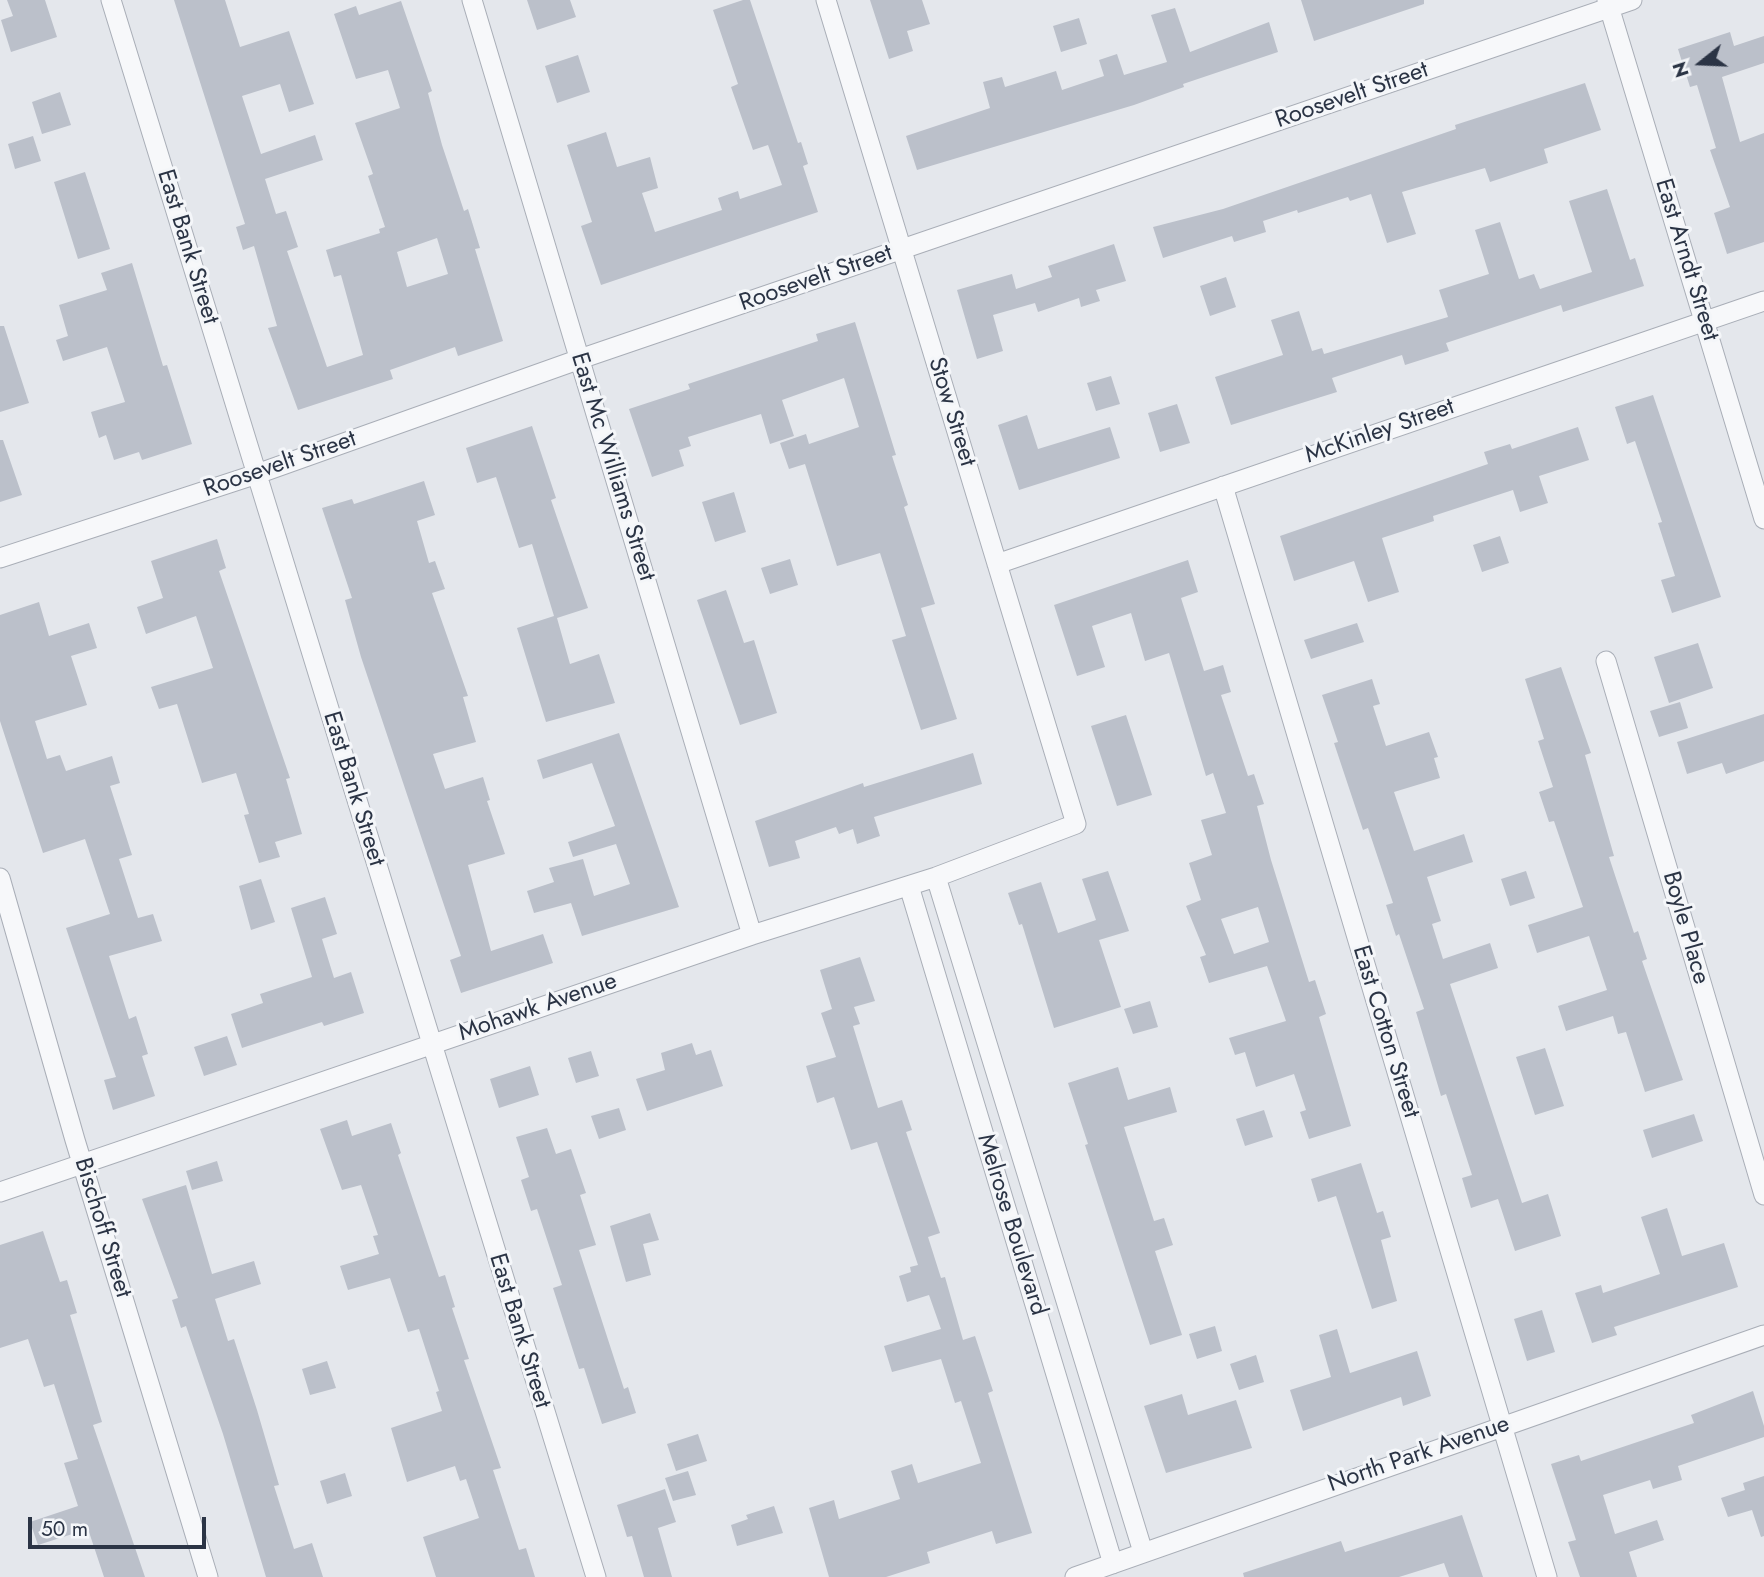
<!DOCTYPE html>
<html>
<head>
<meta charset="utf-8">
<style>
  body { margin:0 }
  #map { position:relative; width:1764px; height:1577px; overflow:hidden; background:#e4e7ec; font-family:Jost,sans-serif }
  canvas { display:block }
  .north { position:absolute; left:1666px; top:28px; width:70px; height:70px; -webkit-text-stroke:5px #f4f6f9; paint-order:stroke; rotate:252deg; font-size:19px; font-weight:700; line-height:28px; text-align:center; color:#2b3445 }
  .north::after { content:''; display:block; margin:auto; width:24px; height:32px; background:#2b3445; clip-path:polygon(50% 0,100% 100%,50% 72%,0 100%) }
  .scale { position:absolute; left:28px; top:1517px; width:178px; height:32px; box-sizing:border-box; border:4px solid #2b3445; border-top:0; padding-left:9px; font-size:21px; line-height:24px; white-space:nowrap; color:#2b3445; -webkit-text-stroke:5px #f4f6f9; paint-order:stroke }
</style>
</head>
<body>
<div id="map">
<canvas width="1764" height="1577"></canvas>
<div class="north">N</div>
<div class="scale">50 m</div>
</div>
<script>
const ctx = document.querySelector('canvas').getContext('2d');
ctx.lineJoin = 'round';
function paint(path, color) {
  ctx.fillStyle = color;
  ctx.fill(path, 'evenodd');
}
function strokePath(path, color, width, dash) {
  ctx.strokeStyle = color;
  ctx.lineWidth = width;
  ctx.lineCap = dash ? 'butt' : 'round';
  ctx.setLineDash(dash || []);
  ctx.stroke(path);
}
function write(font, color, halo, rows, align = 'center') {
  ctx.font = font + ' Jost,sans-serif';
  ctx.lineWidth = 6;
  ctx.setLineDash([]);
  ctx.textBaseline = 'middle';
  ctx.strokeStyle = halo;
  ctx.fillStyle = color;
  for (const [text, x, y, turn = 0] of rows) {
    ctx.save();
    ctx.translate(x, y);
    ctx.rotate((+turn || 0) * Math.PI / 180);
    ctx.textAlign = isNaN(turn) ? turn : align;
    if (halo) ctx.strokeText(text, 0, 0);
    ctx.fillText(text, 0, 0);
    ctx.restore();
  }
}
paint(new Path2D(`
  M7 0H45L57 37 11 52 1 20 13 16Z
  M174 0H225L240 47 289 31 314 104 289 112 280 84 242 96 261 154 315 135 323 160 265 179 276 214 286 211 298 247 287 251 327 367 363 355 341 275 334 277 326 250 380 233 379 229 385 227 368 176 373 174 355 123 400 108 388 70 356 79 334 14 356 6 359 15 401 1 432 91 428 93 442 145 464 211 468 209 480 248 475 249 503 341 458 356 455 347 390 370 393 379 298 410 268 328 277 326 254 246 243 250 236 227 245 224ZM437 238 448 274 407 287 397 252Z
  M527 0H570L576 17 537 30Z
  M743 0H750L798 143 801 142 808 164 803 166 818 212 601 285 581 226 592 222 567 145 606 132 617 167 650 157 658 188 642 193 655 232 722 210 718 198 738 191 740 199 782 185 768 145 753 150 731 87 738 84 713 10Z
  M870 0H922L930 24 907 31 913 51 889 59Z
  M1301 0H1424V4L1314 41Z
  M1175 8 1190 52 1269 22 1278 52 1183 84 1184 87 1134 105 917 170 906 136 990 108 983 82 1002 77 1005 87 1056 71 1062 90 1104 76 1099 60 1117 54 1124 75 1167 62 1151 15Z
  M1079 18 1087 44 1061 52 1053 26Z
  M1730 32 1734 46 1764 36V63L1722 77 1740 142 1764 133V242L1727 254 1714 213 1730 207 1710 150 1716 148 1697 85 1690 87 1678 49Z
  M578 55 590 92 557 103 545 66Z
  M1585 83 1601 130 1544 149 1548 163 1490 182 1485 168 1402 192 1416 234 1387 243 1371 194 1350 201 1348 197 1298 213 1297 210 1263 221 1266 232 1234 242 1232 236 1163 258 1153 227 1223 209 1456 129 1455 125Z
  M60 92 71 125 42 134 32 102Z
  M33 136 41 161 15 169 8 144Z
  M85 172 110 249 78 259 54 182Z
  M1607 189 1630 260 1635 258 1644 286 1563 312 1561 305 1446 343 1449 351 1405 365 1402 355 1332 378 1337 392 1231 425 1215 377 1283 355 1271 320 1299 311 1312 351 1322 348 1324 354 1448 317 1439 290 1489 274 1475 230 1500 222 1519 279 1534 274 1540 289 1592 272 1569 201Z
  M1114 244 1126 281 1096 290 1100 301 1081 307 1079 298 1038 312 1035 303 993 315 1003 351 977 359 957 290 1012 274 1016 289 1052 277 1048 266Z
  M132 263 163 366 167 365 192 444 142 460 139 452 114 460 106 435 99 438 91 412 125 402 107 347 63 361 56 340 68 336 59 305 107 290 101 273Z
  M1226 277 1236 307 1210 316 1200 286Z
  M855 322 896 455 892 456 908 505 904 507 935 604 921 608 957 719 921 730 892 640 906 636 880 553 837 566 805 464 789 469 780 443 806 434 809 444 859 427 844 378 782 400 794 436 770 444 761 414 688 437 691 446 679 450 684 466 652 477 629 409 690 389 688 384 818 341 816 334Z
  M0 326H4L29 403 0 412Z
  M1111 376 1120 404 1096 411 1087 383Z
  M1653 395 1721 597 1672 613 1661 580 1675 576 1658 523 1662 522 1635 441 1627 444 1615 407Z
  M1177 404 1190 443 1160 452 1148 413Z
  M1027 415 1038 449 1110 427 1120 458 1019 490 998 425Z
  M532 426 556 498 551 500 588 608 557 618 570 664 599 654 615 703 546 722 517 628 554 616 532 544 519 548 496 477 477 483 466 448Z
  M1578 427 1589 460 1539 476 1548 503 1520 512 1513 490 1433 516 1434 521 1382 538 1399 592 1368 602 1354 561 1294 581 1280 536 1488 464 1484 452 1510 444 1512 449Z
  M0 440H3L22 495 0 502Z
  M424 481 435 515 417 521 429 563 435 561 445 589 432 593 468 696 463 697 476 742 433 754 445 789 483 777 490 800 487 801 505 854 468 865 491 951 543 934 553 963 461 993 450 960 461 956 361 657 345 600 352 598 322 508 352 499 354 504Z
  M734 492 746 532 715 542 702 502Z
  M1500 536 1509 563 1482 572 1473 545Z
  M217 539 226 568 219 571 290 778 286 779 302 834 275 842 280 857 259 863 244 815 249 814 236 773 202 783 177 704 159 709 151 687 213 668 196 616 146 634 137 607 163 598 151 561Z
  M790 559 798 585 770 594 761 568Z
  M1188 560 1198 592 1181 598 1204 671 1223 665 1231 692 1221 695 1248 776 1254 774 1264 804 1257 806 1271 860 1309 982 1315 980 1326 1014 1319 1017 1351 1126 1309 1139 1300 1112 1306 1110 1294 1074 1256 1087 1245 1052 1235 1055 1229 1038 1286 1021 1267 966 1209 983 1200 957 1206 955 1186 906 1201 900 1189 863 1212 855 1201 820 1226 813 1213 773 1206 776 1169 653 1145 661 1131 613 1092 626 1105 667 1077 676 1054 605ZM1258 907 1269 942 1234 954 1221 919Z
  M726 590 744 643 754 640 777 713 740 725 697 600Z
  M39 602 49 636 89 623 97 648 71 656 87 705 35 721 47 759 60 755 66 771 112 756 120 783 110 786 132 855 119 859 138 918 153 914 162 941 109 956 129 1019 136 1016 148 1054 142 1056 155 1096 113 1110 104 1080 116 1077 66 928 110 914 85 839 43 853 0 721V615Z
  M1357 623 1364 642 1311 659 1304 640Z
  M1698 643 1713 688 1669 703 1654 657Z
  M1561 667 1591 753 1585 755 1614 856 1609 857 1634 933 1638 931 1647 959 1642 961 1683 1080 1645 1092 1626 1032 1618 1034 1613 1016 1566 1031 1558 1006 1607 990 1589 936 1537 953 1528 925 1583 907 1554 821 1549 822 1539 792 1553 787 1538 741 1544 739 1525 679Z
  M1372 679 1380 704 1373 706 1386 746 1429 732 1438 757 1434 758 1440 778 1394 792 1414 851 1464 834 1473 862 1427 877 1441 921 1432 924 1443 959 1490 943 1498 968 1450 984 1522 1203 1548 1194 1561 1236 1515 1251 1498 1199 1471 1208 1462 1178 1472 1175 1446 1094 1441 1096 1433 1069 1416 1012 1424 1009 1399 934 1396 936 1386 905 1393 903 1368 828 1363 830 1334 743 1338 742 1322 695Z
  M1680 702 1688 728 1659 737 1650 711Z
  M1764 714V761L1726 774 1722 763 1687 774 1677 742Z
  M1126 715 1152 795 1117 806 1091 726Z
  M619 733 679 907 582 936 571 903 534 913 527 891 554 882 549 868 583 859 594 896 630 884 616 844 573 857 568 842 615 826 592 763 543 779 537 760Z
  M973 753 982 784 874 817 880 836 857 844 853 829 839 834 836 827 795 841 800 858 769 867 755 821 863 783 864 787Z
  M1108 871 1129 931 1099 940 1121 1007 1054 1028 1022 924 1019 925 1008 893 1041 882 1058 933 1096 920 1082 879Z
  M1526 871 1535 898 1510 906 1501 879Z
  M261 879 275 922 251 930 239 886Z
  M325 897 337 934 322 939 334 978 351 972 364 1013 324 1026 322 1022 242 1048 231 1014 263 1003 260 994 312 977 291 908Z
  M860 957 875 1001 854 1007 860 1024 853 1026 878 1108 902 1100 912 1130 906 1132 940 1233 928 1237 941 1278 945 1277 963 1340 975 1336 993 1391 988 1393 1032 1533 996 1544 992 1531 927 1552 930 1563 886 1577H829L809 1508 834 1500 839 1519 900 1499 891 1471 912 1464 918 1483 981 1463 961 1401 955 1403 941 1359 892 1372 884 1346 941 1329 929 1295 907 1302 899 1276 911 1272 910 1267 918 1265 877 1142 851 1150 834 1097 817 1103 806 1066 836 1057 821 1013 832 1009 820 970Z
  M1150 1001 1158 1027 1133 1034 1124 1009Z
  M227 1036 237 1065 204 1076 194 1047Z
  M692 1043 696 1055 711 1050 723 1086 647 1111 636 1079 665 1070 661 1053Z
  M1545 1048 1564 1106 1535 1115 1516 1057Z
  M591 1051 599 1076 576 1083 568 1058Z
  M530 1066 539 1095 499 1108 490 1079Z
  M1118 1067 1128 1100 1170 1087 1177 1112 1124 1127 1154 1221 1164 1218 1173 1245 1155 1251 1182 1335 1150 1345 1085 1145 1088 1144 1068 1083Z
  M619 1108 626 1130 599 1139 591 1116Z
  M1264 1110 1273 1137 1245 1146 1236 1119Z
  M1694 1114 1703 1141 1652 1158 1643 1130Z
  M347 1120 352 1136 391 1123 401 1153 398 1155 439 1277 445 1275 455 1307 452 1308 469 1359 464 1360 501 1468 493 1470 519 1550 526 1548 535 1577H436L423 1537 479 1518 466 1479 460 1481 455 1466 407 1482 391 1428 442 1411 436 1392 439 1391 419 1329 408 1332 390 1278 348 1290 340 1266 379 1254 373 1236 378 1235 361 1185 342 1190 320 1129Z
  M547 1128 556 1154 571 1149 586 1193 580 1195 596 1245 579 1250 624 1389 628 1387 636 1413 602 1424 584 1368 579 1369 553 1288 562 1285 537 1209 531 1211 521 1180 529 1177 516 1137Z
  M217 1161 223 1181 192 1190 186 1171Z
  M1361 1163 1377 1213 1383 1211 1391 1237 1381 1240 1397 1301 1372 1309 1336 1196 1318 1202 1311 1179Z
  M186 1185 212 1274 254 1261 261 1284 215 1299 228 1341 234 1339 257 1410 279 1485 274 1486 294 1549 312 1543 323 1577H266L223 1434 186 1326 181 1328 172 1300 178 1298 142 1199Z
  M1667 1208 1682 1256 1724 1243 1738 1287 1614 1327 1617 1335 1592 1343 1575 1293 1601 1285 1603 1293 1660 1274 1641 1217Z
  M650 1213 659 1240 643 1244 651 1275 626 1282 610 1226Z
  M43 1231 60 1282 67 1280 77 1313 70 1315 102 1422 93 1425 145 1577H104L88 1529 38 1545 30 1522 78 1506 64 1463 78 1459 54 1384 44 1387 28 1339 0 1348V1245Z
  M1542 1310 1555 1352 1527 1361 1514 1319Z
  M1215 1326 1222 1351 1197 1359 1189 1334Z
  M1337 1329 1350 1373 1417 1351 1431 1396 1403 1406 1401 1397 1303 1431 1290 1390 1331 1377 1319 1335Z
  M1256 1355 1264 1382 1239 1390 1230 1364Z
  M327 1361 336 1388 310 1395 302 1369Z
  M1753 1391 1764 1426V1437L1678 1466 1682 1480 1653 1489 1650 1480 1603 1495 1615 1534 1657 1520 1664 1540 1629 1552 1637 1577H1580L1568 1542 1576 1540 1551 1464 1579 1455 1581 1461 1682 1427 1694 1423 1691 1415Z
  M1182 1394 1188 1415 1236 1400 1252 1448 1166 1473 1144 1406Z
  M698 1434 707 1461 676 1471 667 1444Z
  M688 1471 696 1495 673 1501 665 1478Z
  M345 1473 352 1496 327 1504 320 1481Z
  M1764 1476V1536L1761 1537 1752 1510 1728 1517 1721 1498 1745 1490 1743 1483Z
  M665 1489 676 1522 658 1528 672 1577H644L632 1536 627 1537 617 1505Z
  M774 1506 783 1533 737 1546 731 1525 748 1519 746 1515Z
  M1462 1515 1483 1577H1449L1444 1563 1399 1577H1244L1243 1573 1341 1541 1345 1552Z`), '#bbc0ca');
const minor = new Path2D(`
  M111 0 596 1577
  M472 0 752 935
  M1607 0 1764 519
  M1223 486 1547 1577
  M0 558 257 474 580 359 1632 0
  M997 564 1764 301
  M1606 661 1764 1195
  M936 877 1143 1552
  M0 878 75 1140 208 1577
  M909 886 1113 1564
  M0 1192 752 935 936 877 1076 824 826 0
  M1075 1577 1764 1335`);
strokePath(minor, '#a9aeb7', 21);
strokePath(minor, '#f7f8fa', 19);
write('24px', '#2b3445', '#f4f6f9', [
  ["Roosevelt Street",1352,96,-19],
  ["East Bank Street",187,247,73],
  ["East Arndt Street",1686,260,73],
  ["Roosevelt Street",816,279,-19],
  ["Stow Street",951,412,73],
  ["McKinley Street",1380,432,-19],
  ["Roosevelt Street",280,465,-19],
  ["East Mc Williams Street",612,467,73],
  ["East Bank Street",353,789,73],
  ["Boyle Place",1685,928,74],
  ["Mohawk Avenue",538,1008,-19],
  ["East Cotton Street",1385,1032,73],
  ["Melrose Boulevard",1011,1225,73],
  ["Bischoff Street",102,1228,73],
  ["East Bank Street",519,1331,73],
  ["North Park Avenue",1419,1455,-19]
]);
</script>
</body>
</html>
